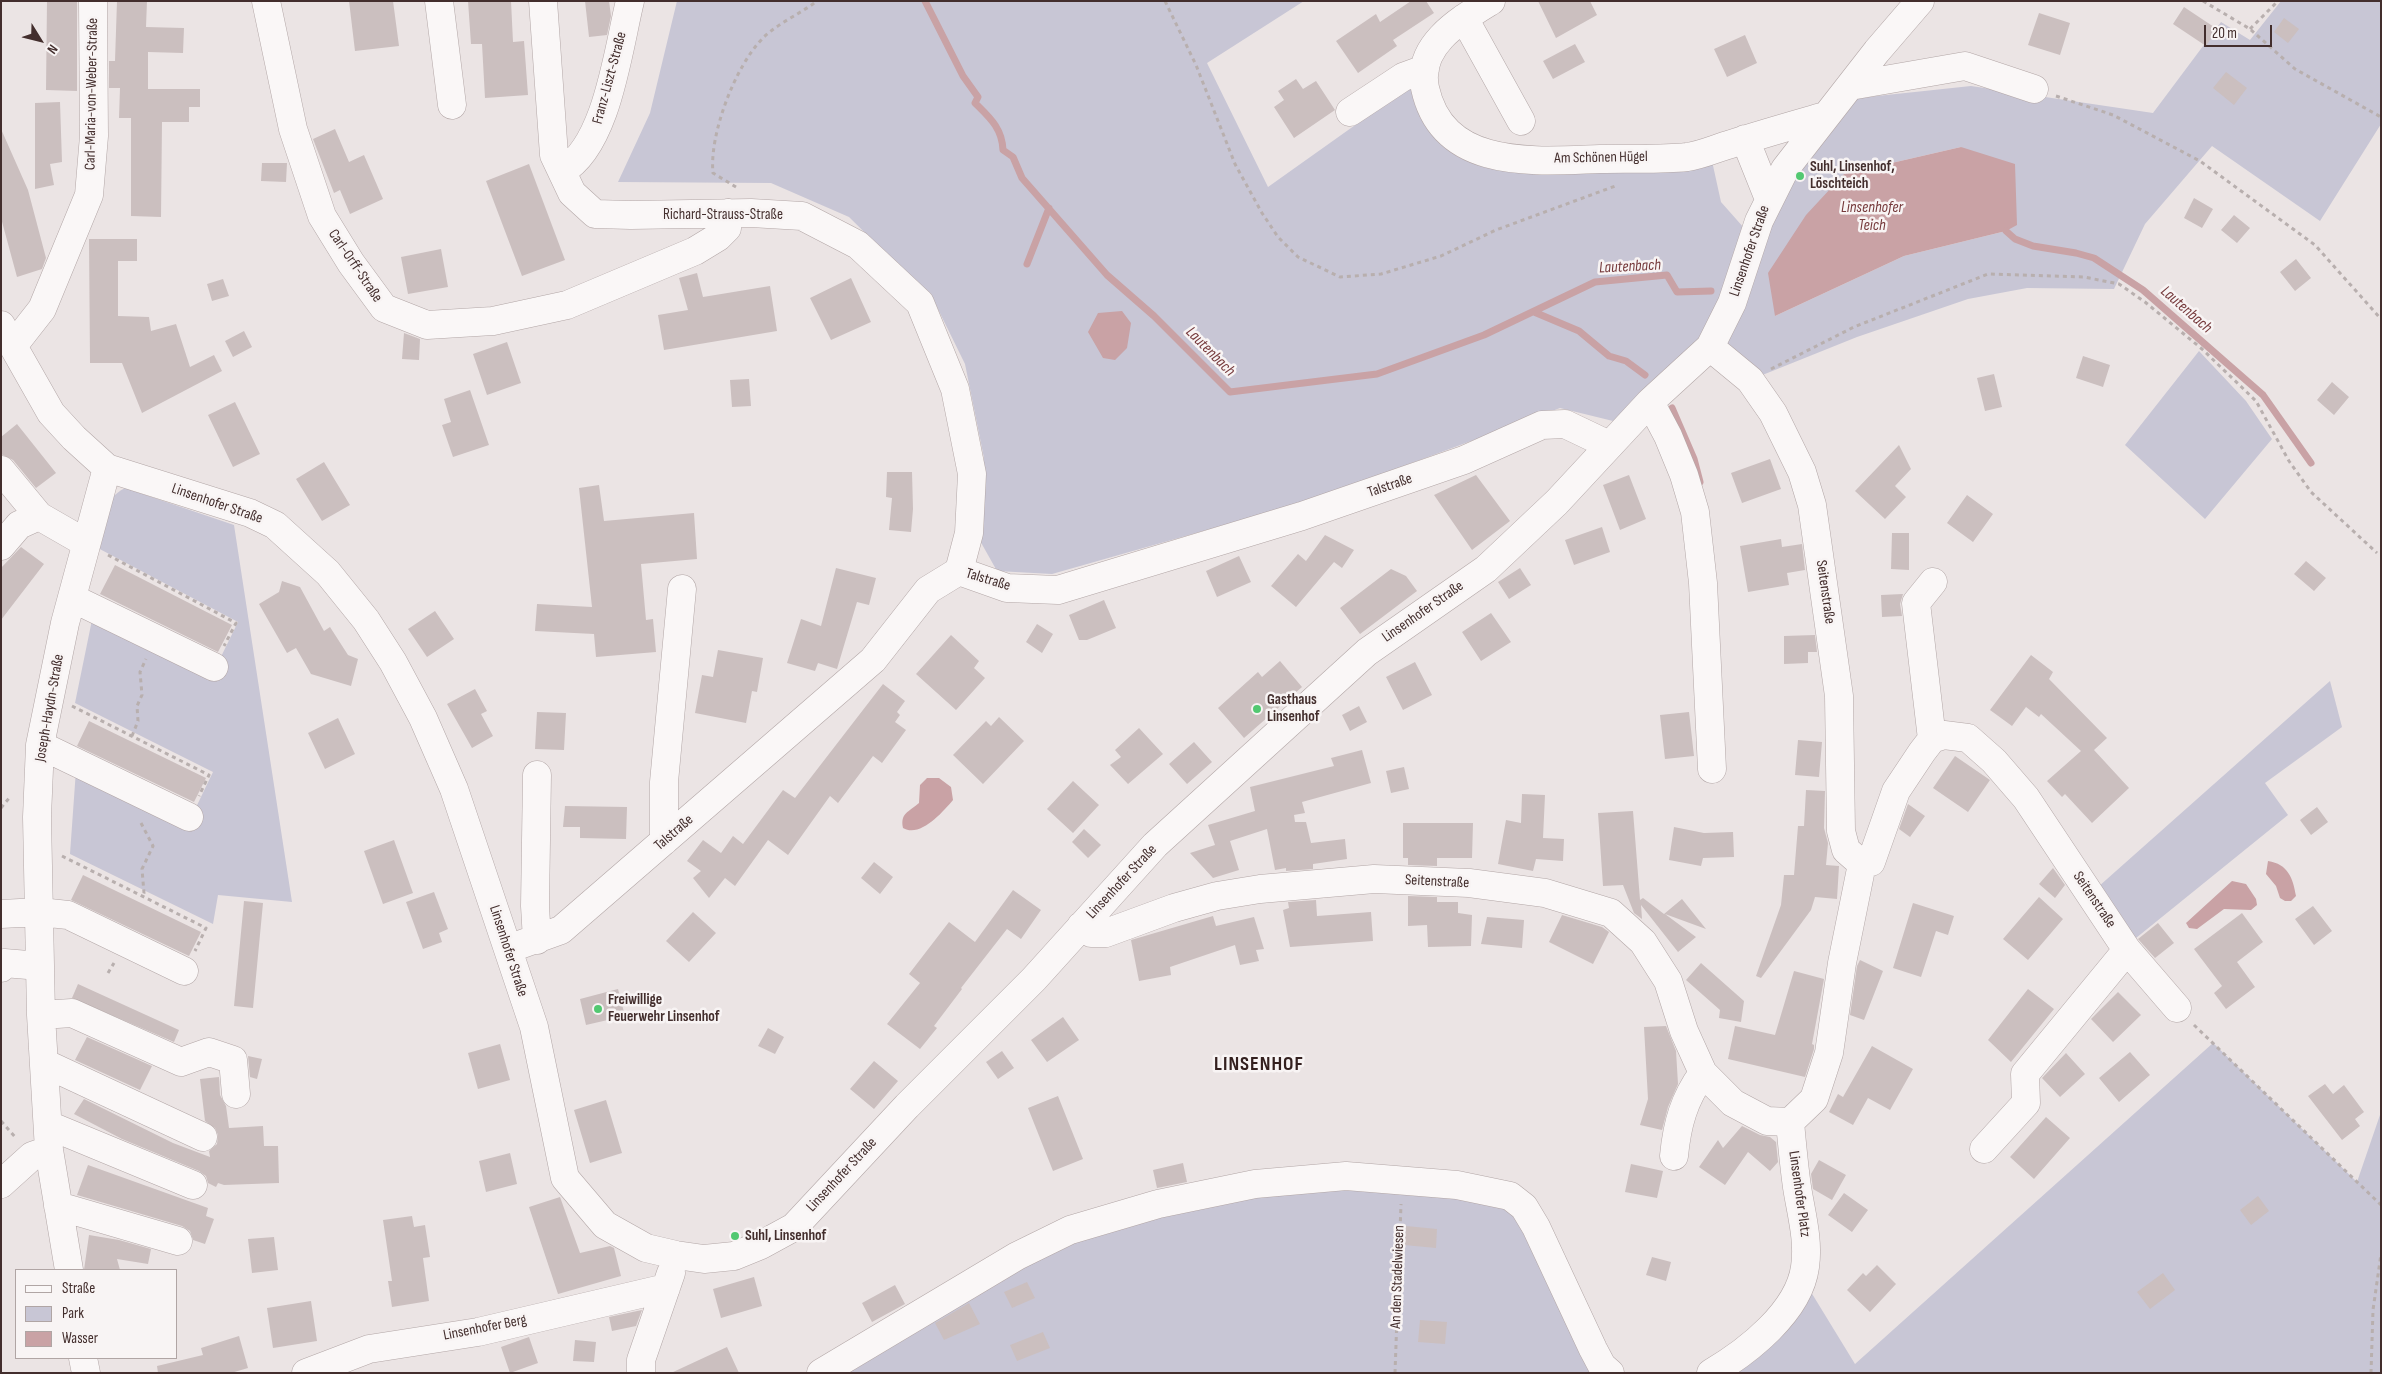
<!DOCTYPE html>
<html>
<head>
<meta charset="utf-8">
<style>
  body { margin:0 }
  #map { position:relative; width:2382px; height:1374px; overflow:hidden; background:#ebe4e4; font-family:"Sofia Sans Condensed",sans-serif }
  canvas { display:block }
  .frame { position:absolute; inset:0; border:2px solid #432e2d; pointer-events:none }
  .legend { position:absolute; left:15px; top:1269px; width:162px; height:90px; box-sizing:border-box; background:#f8f4f4; border:1px solid #b0a5a4; margin:0; padding:6px 9px; list-style:none; font-size:15px; color:#432e2d }
  .legend li { display:flex; align-items:center; gap:10px; height:25px }
  .legend b { width:25px; border:1px solid #b0a5a4 }
  .north { position:absolute; left:15px; top:15px; width:50px; height:50px; -webkit-text-stroke:4px #f8f4f4; paint-order:stroke; rotate:126deg; font-size:14px; font-weight:700; line-height:20px; text-align:center; color:#432e2d }
  .north::after { content:''; display:block; margin:auto; width:18px; height:22px; background:#432e2d; clip-path:polygon(50% 0,100% 100%,50% 72%,0 100%) }
  .scale { position:absolute; left:2204px; top:25px; width:68px; height:22px; box-sizing:border-box; border:2px solid #432e2d; border-top:0; padding-left:6px; font-size:15px; line-height:18px; white-space:nowrap; color:#432e2d; -webkit-text-stroke:4px #f8f4f4; paint-order:stroke }
</style>
</head>
<body>
<div id="map">
<canvas width="2382" height="1374"></canvas>
<div class="frame"></div>
<ul class="legend">
<li><b style="height:6px;background:#faf7f7"></b>Straße</li>
<li><b style="height:14px;background:#c8c6d5"></b>Park</li>
<li><b style="height:14px;background:#c9a2a5"></b>Wasser</li>
</ul>
<div class="north">N</div>
<div class="scale">20 m</div>
</div>
<script>
const ctx = document.querySelector('canvas').getContext('2d');
ctx.lineJoin = 'round';
function paint(path, color) {
  ctx.fillStyle = color;
  ctx.fill(path, 'evenodd');
}
function strokePath(path, color, width, dash) {
  ctx.strokeStyle = color;
  ctx.lineWidth = width;
  ctx.lineCap = dash ? 'butt' : 'round';
  ctx.setLineDash(dash || []);
  ctx.stroke(path);
}
function write(font, color, halo, rows, align = 'center') {
  ctx.font = font + ' "Sofia Sans Condensed",sans-serif';
  ctx.lineWidth = 5;
  ctx.setLineDash([]);
  ctx.textBaseline = 'middle';
  ctx.strokeStyle = halo;
  ctx.fillStyle = color;
  for (const [text, x, y, turn = 0] of rows) {
    ctx.save();
    ctx.translate(x, y);
    ctx.rotate((+turn || 0) * Math.PI / 180);
    ctx.textAlign = isNaN(turn) ? turn : align;
    if (halo) ctx.strokeText(text, 0, 0);
    ctx.fillText(text, 0, 0);
    ctx.restore();
  }
}
paint(new Path2D(`
  M677 1H1304L1207 63 1268 187 1427 74 1451 127 1486 146 1712 161 1721 202 1752 237 1849 99 1971 86 2153 113 2221 22 2250 40 2281 1H2381V124L2320 221 2212 146 2145 224 2114 289 2027 288 1968 299 1857 337 1750 380 1710 347 1613 421 1560 408 1312 500 1052 574 997 571 979 539 984 458 965 364 934 301 849 217 771 183 618 182 650 113ZM1961 147 2006 231 1904 256 1775 316 1844 174Z
  M2199 351 2246 401 2272 439 2205 519 2125 445Z
  M125 488 234 525 292 902 218 895 213 924 70 854 76 770 187 826 213 772 75 703 93 615 213 673 238 622 94 546C100 522 102 500 125 488Z
  M2330 681 2342 727 2265 783 2288 815 2136 938 2098 887Z
  M2213 1043 2357 1182 2381 1112V1373H1711L1803 1279 1855 1364Z
  M1255 1184 1510 1196 1610 1373H821L1017 1256Z`), '#c8c6d5');
paint(new Path2D(`
  M1961 147 2015 164 2017 225 2006 231 1904 256 1775 316 1768 273 1806 215 1844 174Z
  M1122 311 1131 323 1127 348 1115 360 1103 358 1088 332 1098 313Z
  M927 778H939L951 787 953 800C942 813 920 838 903 828 900 813 909 812 919 803L920 785Z
  M2268 861C2288 864 2293 878 2296 896L2291 901H2285L2280 898 2276 886 2266 874Z
  M2232 881 2246 884 2256 899 2257 905 2251 910 2224 909 2197 929 2189 928 2186 923Z`), '#c9a2a5');
strokePath(new Path2D(`
  M925 1 963 76 978 97 975 103C990 118 1002 128 1003 150L1013 157 1022 178 1107 275 1154 316 1230 392 1377 374 1484 335 1595 282 1667 275 1677 292 1711 291
  M2006 231 2015 239 2033 246 2076 253 2094 258 2143 290 2263 395 2311 463
  M1027 264 1049 208
  M1534 312 1579 331 1609 356 1626 361 1645 375
  M1672 408 1694 459 1700 482`), '#c9a2a5', 7);
paint(new Path2D(`
  M47 1H77V91L46 90Z
  M117 1H147L146 27 184 28 183 53 148 52V89H200V107H189V122H162L161 217 131 216V118H119L120 88H109V61H115Z
  M349 1H393L399 46 355 51Z
  M468 1H511L513 42 524 41 528 95 485 98 482 44H471Z
  M585 1H609L611 16 607 35 589 37Z
  M1411 1H1426L1434 13 1393 40 1397 46 1358 73 1336 41 1376 14 1380 22Z
  M1538 1H1590L1597 15 1556 38Z
  M2184 7 2217 29 2206 46 2173 24Z
  M2039 13 2070 23 2060 55 2028 45Z
  M2284 18 2299 29 2288 43 2274 32Z
  M1745 35 1757 63 1727 77 1714 49Z
  M1575 44 1585 62 1553 79 1543 61Z
  M2226 72 2247 88 2234 105 2213 88Z
  M1296 79 1303 89 1316 81 1335 110 1294 138 1274 107 1284 100 1278 91Z
  M60 102 62 162 50 164 54 185 35 189V103Z
  M1 129 28 190 46 258 42 269 17 277 1 218Z
  M335 129 349 162 364 155 383 199 350 214 340 190 334 193 313 139Z
  M262 163H287L286 182 261 181Z
  M529 164 565 260 522 276 486 181Z
  M2194 198 2213 209 2202 228 2184 218Z
  M2234 215 2250 228 2237 243 2221 230Z
  M89 239H137V261H118V316L149 317 151 331 176 324 190 367 214 355 222 371 142 413 122 363H90Z
  M441 249 448 287 408 294 401 257Z
  M2296 259 2311 278 2295 291 2280 272Z
  M697 273 703 297 770 286 777 331 664 350 658 315 688 310 679 278Z
  M851 278 871 322 831 340 810 298Z
  M223 279 229 296 212 301 207 284Z
  M244 331 252 347 233 357 225 341Z
  M404 333 420 339 419 360 402 359Z
  M507 342 521 383 487 395 473 354Z
  M2083 356 2110 365 2103 387 2076 378Z
  M1994 374 2002 407 1985 411 1977 378Z
  M749 379 751 406 732 407 730 380Z
  M2332 382 2349 397 2334 415 2317 400Z
  M470 390 489 445 453 457 442 425 451 422 444 399Z
  M235 402 260 454 233 467 208 415Z
  M17 424 56 473 36 488 13 460 1 454V437Z
  M1899 445 1911 469 1895 486 1906 497 1885 519 1855 491Z
  M1770 459 1781 489 1742 503 1731 473Z
  M324 462 350 505 322 521 296 479Z
  M887 472H912L913 509 911 532 889 530 892 498 886 497Z
  M1476 475 1510 521 1472 550 1434 495Z
  M1629 475 1646 519 1620 530 1603 485Z
  M599 485 604 521 694 513 697 559 641 564 646 620 653 619 656 652 596 657 594 634 535 631 537 604 592 607 579 488Z
  M1967 495 1993 514 1973 542 1947 523Z
  M1602 527 1610 552 1574 565 1565 540Z
  M1892 533H1909V570L1891 569Z
  M1325 535 1354 550 1342 568 1334 562 1296 607 1271 586 1298 554 1306 561Z
  M1781 539 1782 547 1802 544 1805 570 1787 573 1789 585 1748 592 1740 546Z
  M21 547 44 564 1 620V568Z
  M1239 556 1251 582 1217 597 1206 571Z
  M2306 561 2326 578 2314 591 2294 574Z
  M115 565 232 625 218 652 100 594Z
  M836 568 876 578 869 605 857 602 837 669 818 663 815 671 787 663 801 619 821 626Z
  M1520 568 1531 585 1509 599 1498 582Z
  M1391 569 1406 576 1417 591 1360 634 1340 608Z
  M282 581 300 587 324 631 330 627 348 655 358 659 351 686 311 674 296 648 287 653 259 604 279 592Z
  M1903 594 1900 604 1902 616 1882 617 1881 595Z
  M1104 600 1116 628 1087 640H1079L1069 615Z
  M435 611 454 639 427 657 408 629Z
  M1491 613 1511 642 1481 661 1462 632Z
  M1037 624 1053 634 1042 653 1026 642Z
  M951 635 979 661 974 668 985 678 956 710 916 674Z
  M1815 635 1817 652H1808V663L1784 664V636Z
  M718 650 763 658 757 692 752 691 746 723 695 713 702 675 713 677Z
  M2031 655 2053 672 2049 679 2107 738 2094 750 2129 788 2092 823 2065 794 2062 797 2047 781 2081 751 2041 714 2039 717 2026 707 2012 726 1990 710Z
  M1280 661 1302 687 1244 738 1218 708 1258 672 1262 677Z
  M1415 662 1432 695 1403 710 1386 677Z
  M883 684 905 701 897 712 900 715 895 722 906 730 882 763 873 756 838 803 830 796 788 855 768 840 735 886 725 878 709 898 693 878 701 871 687 861 703 840 721 853 733 836 743 844 783 790 795 798Z
  M475 689 487 711 481 714 493 736 472 748 447 704Z
  M1359 706 1367 722 1350 731 1342 715Z
  M537 712 566 713 564 750 535 749Z
  M1689 712 1694 756 1665 759 1660 715Z
  M999 717 1024 741 983 784 953 755 986 721 991 726Z
  M338 718 355 754 325 769 308 733Z
  M89 721 206 778 194 802 77 746Z
  M1139 728 1163 754 1128 784 1110 765 1121 757 1115 750Z
  M1798 740 1822 742 1819 777 1795 775Z
  M1194 742 1212 762 1187 784 1169 764Z
  M1362 750 1371 783 1302 802 1305 813 1294 815 1295 822H1306L1311 843 1345 839 1347 859 1313 864V869L1286 871V868L1275 870 1267 829 1230 841 1239 870 1213 878 1190 853 1215 845 1208 825 1255 811 1250 787 1334 766 1331 758Z
  M1955 756 1990 780 1968 812 1933 788Z
  M1404 767 1409 789 1391 793 1386 771Z
  M1073 781 1099 805 1073 833 1047 809Z
  M1806 790 1825 791 1824 828 1828 843 1826 865 1839 866 1837 899 1815 897 1811 910 1761 978 1756 976 1781 905 1784 875H1794L1798 826H1804Z
  M1522 794 1545 795 1543 838 1564 839 1563 861 1536 859 1533 871 1498 864 1506 820 1521 823Z
  M1908 804 1925 816 1910 837 1899 829Z
  M565 806 627 807 626 839 580 838V827H563Z
  M2317 807 2328 822 2311 835 2300 820Z
  M1633 811 1640 900 1643 898 1664 914 1682 899 1706 929 1665 914 1696 937 1678 952 1641 905 1642 919 1634 913 1623 885 1603 886 1598 813Z
  M1403 823H1473L1472 858H1437V866L1408 865V858H1403Z
  M1674 827 1704 833 1733 832 1734 857 1703 858 1701 866 1669 860Z
  M1084 829 1101 845 1088 858 1072 842Z
  M394 840 413 893 383 904 364 851Z
  M874 862 893 877 880 894 861 878Z
  M2053 868 2065 885 2055 898 2039 884Z
  M83 875 201 932 189 956 71 900Z
  M1013 890 1041 910 1021 939 1007 929 961 988 962 989 934 1026 937 1028 920 1049 887 1024 920 983 909 974 949 922 975 942Z
  M434 892 448 929 439 933 442 942 423 949 406 902Z
  M1408 896 1437 897V902H1458V913L1472 915 1471 946 1428 947 1427 925 1408 926Z
  M2039 897 2063 919 2028 960 2003 939Z
  M1316 900 1317 916 1371 912 1373 941 1290 947 1283 910 1289 908 1288 902Z
  M244 901 263 903 253 1008 234 1006Z
  M1913 903 1954 916 1948 935 1936 931 1921 977 1893 968Z
  M2313 906 2332 931 2314 945 2295 919Z
  M693 912 716 933 689 962 666 941Z
  M2242 913 2263 942 2237 962 2255 987 2226 1009 2214 993 2222 986 2194 949Z
  M1562 915 1602 927 1609 932 1593 964 1549 942Z
  M1213 916 1216 926 1254 917 1264 949 1256 950 1259 961 1240 965 1235 945 1170 967 1171 975 1139 981 1131 940Z
  M1487 917 1524 920 1522 948 1481 944Z
  M2158 923 2174 943 2155 958 2138 939Z
  M1860 960 1883 971 1864 1020 1850 1015 1857 966Z
  M1701 963 1744 1001 1741 1022 1719 1018 1720 1010 1686 980Z
  M1794 971 1824 979 1812 1044 1814 1045V1049L1805 1077 1728 1059 1735 1026 1775 1035Z
  M78 984 179 1030 174 1042 72 998Z
  M618 989 625 1016 586 1025 580 999Z
  M2028 989 2054 1009 2011 1062 1988 1040Z
  M2118 992 2141 1015 2113 1042 2091 1019Z
  M1063 1017 1079 1040 1047 1062 1031 1040Z
  M1666 1026 1676 1051 1678 1084 1668 1107 1662 1130 1640 1125 1648 1099 1644 1027Z
  M768 1028 784 1037 775 1054 758 1046Z
  M87 1037 152 1066 140 1090 75 1060Z
  M500 1044 510 1080 478 1089 468 1053Z
  M1872 1046 1913 1069 1890 1110 1868 1098 1853 1125 1829 1112 1838 1094 1843 1097Z
  M1002 1051 1014 1068 998 1079 986 1062Z
  M2130 1052 2150 1075 2119 1102 2099 1078Z
  M2066 1053 2085 1074 2060 1097 2042 1078Z
  M248 1056 262 1059 257 1079 250 1077Z
  M874 1061 898 1081 874 1109 850 1089Z
  M219 1077 220 1095 226 1106 229 1128 263 1126 264 1146H278L279 1183 224 1185 218 1183 216 1187 208 1183 206 1176 199 1171 122 1139 74 1114 84 1099 173 1143 210 1157 209 1151 217 1144 218 1135 215 1128 205 1121 200 1079Z
  M2325 1084 2333 1094 2344 1085 2364 1112 2355 1119 2360 1126 2342 1140 2308 1096Z
  M1058 1096 1083 1159 1053 1171 1028 1108Z
  M606 1100 622 1153 590 1163 574 1110Z
  M2046 1117 2070 1138 2034 1179 2010 1157Z
  M1742 1126 1760 1135 1770 1137 1776 1142 1778 1162 1770 1171 1748 1152 1725 1185 1699 1167 1718 1140 1723 1148Z
  M510 1153 517 1184 486 1192 479 1161Z
  M1819 1160 1846 1175 1832 1200 1813 1189 1811 1174Z
  M1183 1163 1187 1182 1157 1188 1153 1170Z
  M1631 1164 1663 1171 1657 1198 1625 1192Z
  M88 1165 208 1208 206 1216 214 1219 205 1244 193 1240 190 1231 182 1226 77 1195Z
  M1844 1193 1868 1210 1852 1232 1828 1215Z
  M2258 1196 2269 1211 2251 1225 2240 1210Z
  M560 1197 580 1253 610 1246 614 1248 621 1276 558 1294 529 1207Z
  M412 1216 414 1227 425 1225 430 1257 423 1258 429 1301 392 1307 388 1281H392L383 1220Z
  M1406 1226 1437 1229 1436 1248 1404 1245Z
  M89 1235 119 1240 151 1249 148 1264 117 1259 120 1270H84Z
  M274 1237 278 1270 252 1273 248 1239Z
  M1652 1257 1671 1262 1666 1281 1646 1275Z
  M1877 1265 1896 1284 1870 1312 1847 1290 1863 1273 1866 1276Z
  M2163 1273 2175 1290 2150 1309 2137 1292Z
  M754 1277 762 1306 721 1318 713 1289Z
  M1027 1282 1035 1298 1012 1308 1004 1292Z
  M895 1285 905 1304 872 1322 862 1303Z
  M311 1301 317 1341 273 1348 267 1308Z
  M969 1303 980 1324 944 1340 935 1323Z
  M642 1310 636 1326 612 1331 609 1317Z
  M1420 1320 1447 1322 1445 1344 1418 1342Z
  M1043 1332 1050 1348 1017 1361 1010 1345Z
  M239 1336 248 1368 231 1373H158L157 1366 203 1355 201 1348Z
  M529 1337 538 1363 510 1373 501 1347Z
  M575 1340 596 1342 594 1362 573 1361Z
  M727 1347 739 1373H671Z`), '#cbbfbf');
const minor = new Path2D(`
  M266 1 293 129 322 216 351 263 384 308 427 325 493 321 567 305 695 251 718 237 727 228 728 213
  M439 1 452 105
  M543 1 554 155 572 193 595 214 631 215 751 213 802 216 858 245 920 303 955 389 972 474 969 533 959 571
  M1491 1C1460 20 1416 45 1425 88 1443 171 1535 161 1600 159 1629 158 1659 160 1687 157 1702 155 1717 148 1731 144 1762 134 1794 125 1825 116
  M1464 18 1521 121
  M1850 86 1965 66 2034 89
  M1350 112 1403 77 1425 69
  M1745 139 1769 199
  M562 171C607 146 618 50 630 1
  M1 325 51 413 74 438 107 468 250 513 275 525 328 573 366 620 393 662 423 718 454 789 534 1027 565 1178 605 1225 646 1248 676 1255 704 1259 734 1256 761 1245 794 1227 907 1106 1034 979 1155 845 1367 652 1486 569 1557 502 1650 402 1710 347 1732 303 1759 221 1785 169 1877 51 1920 1
  M13 346 42 309 89 195 94 136 93 1
  M1650 402 1668 436 1684 475 1695 512 1703 583 1712 769
  M1 470 39 516 86 543
  M1 546 19 525 39 516
  M72 598 214 667
  M1932 739 1916 603 1933 582
  M40 745 189 817
  M537 775 535 906 537 940
  M664 841V782L682 589
  M1862 864 1871 862 1896 791 1922 752 1932 739 1944 735 1968 738 1994 761 2026 798 2127 950 2177 1008
  M1 914 40 912 68 915 184 971
  M1081 926 1091 933H1106L1174 908 1217 896 1260 889 1374 879 1469 883 1545 893 1611 913 1643 942 1668 981 1684 1031 1703 1073 1733 1103 1767 1121 1790 1122 1814 1099 1829 1053 1842 963 1862 864 1846 850 1841 831 1839 696 1812 505 1802 472 1773 413 1750 380 1710 347
  M508 949 561 930 873 660 928 590 959 571 1007 588 1058 590 1302 516 1464 460 1542 425 1565 424 1609 445
  M1 968 4 963 40 966
  M41 1015 72 1013 181 1062 209 1052 233 1060 236 1094
  M46 1064 203 1137
  M48 1125 193 1185
  M1984 1149 2026 1103 2025 1074 2127 950
  M1674 1156C1677 1124 1684 1099 1703 1073
  M1 1184 32 1156 49 1150
  M58 1206 178 1241
  M69 1270 49 1150 41 1015 37 817 40 745 65 623 107 468
  M83 1358 86 1373
  M306 1373 369 1349 478 1332 666 1288
  M641 1373V1360L671 1273
  M821 1373 1017 1256 1070 1230 1158 1204 1255 1184 1346 1176 1457 1185 1510 1196 1524 1207 1536 1227 1593 1349 1602 1366 1610 1373
  M1711 1373C1747 1352 1799 1312 1805 1267 1809 1240 1801 1213 1797 1187 1794 1166 1792 1144 1790 1122`);
strokePath(minor, '#b2a6a6', 29);
strokePath(new Path2D(`
  M1165 1 1196 65 1235 164 1262 213 1278 237 1298 257 1340 277 1381 274 1441 256 1496 230 1618 185
  M2203 1 2250 29 2295 69 2381 117
  M2250 29 2278 1
  M2056 96 2113 115 2200 161 2315 245 2381 319
  M736 187 713 173C709 135 735 66 763 38 778 23 800 14 817 1
  M1771 369 1854 327 1988 274 2084 277 2119 284 2145 302 2202 349 2256 401 2289 461 2311 492 2377 553
  M108 555 236 623 224 646
  M72 706 209 775 199 796
  M132 736 138 721 137 706 142 695 140 672 146 659
  M1 808 10 797
  M141 823 153 846 142 869 144 893 143 896
  M62 856 206 928 195 951
  M108 973 114 963
  M2194 1025 2381 1205
  M1 1121 16 1138
  M1395 1373 1401 1204
  M2371 1373 2373 1310 2381 1254`), '#b8afae', 3, [4, 4]);
strokePath(minor, '#faf7f7', 28);
for (const [x, y, r, color] of [
  [1800,176,5,"#52c871"],
  [1257,709,5,"#52c871"],
  [598,1009,5,"#52c871"],
  [735,1236,5,"#52c871"]
]) {
  const dot = new Path2D();
  dot.arc(x, y, r, 0, 2 * Math.PI);
  ctx.fillStyle = color;
  ctx.fill(dot);
  strokePath(dot, '#f8f4f4', 2);
}
write('15px', '#432e2d', '#f8f4f4', [
  ["Franz-Liszt-Straße",610,78,-75],
  ["Carl-Maria-von-Weber-Straße",92,94,-89],
  ["Am Schönen Hügel",1601,158,-1],
  ["Richard-Strauss-Straße",723,215],
  ["Linsenhofer Straße",1750,251,-71],
  ["Carl-Orff-Straße",355,266,56],
  ["Talstraße",1390,486,-19],
  ["Linsenhofer Straße",217,504,19],
  ["Talstraße",988,580,17],
  ["Seitenstraße",1825,592,82],
  ["Linsenhofer Straße",1423,612,-35],
  ["Joseph-Haydn-Straße",50,708,-80],
  ["Talstraße",674,833,-41],
  ["Linsenhofer Straße",1122,882,-47],
  ["Seitenstraße",1437,882,3],
  ["Seitenstraße",2094,900,56],
  ["Linsenhofer Straße",508,951,72],
  ["Linsenhofer Straße",842,1175,-47],
  ["Linsenhofer Platz",1799,1194,82],
  ["An den Stadelwiesen",1398,1277,-88],
  ["Linsenhofer Berg",485,1328,-11]
]);
write('bold 15px', '#432e2d', '#f8f4f4', [
  ["Suhl, Linsenhof,",1810,167],
  ["Löschteich",1810,184],
  ["Gasthaus",1267,700],
  ["Linsenhof",1267,717],
  ["Freiwillige",608,1000],
  ["Feuerwehr Linsenhof",608,1017],
  ["Suhl, Linsenhof",745,1236]
], 'left');
write('italic 16px', '#75393b', '#f8f4f4', [
  ["Linsenhofer",1872,208],
  ["Teich",1872,226],
  ["Lautenbach",1630,267,-3],
  ["Lautenbach",2186,310,41],
  ["Lautenbach",1210,352,45]
]);
ctx.letterSpacing = '1px';
write('bold 20px', '#34201f', '#f8f4f4', [
  ["LINSENHOF",1259,1065]
]);
ctx.letterSpacing = '0px';
</script>
</body>
</html>
